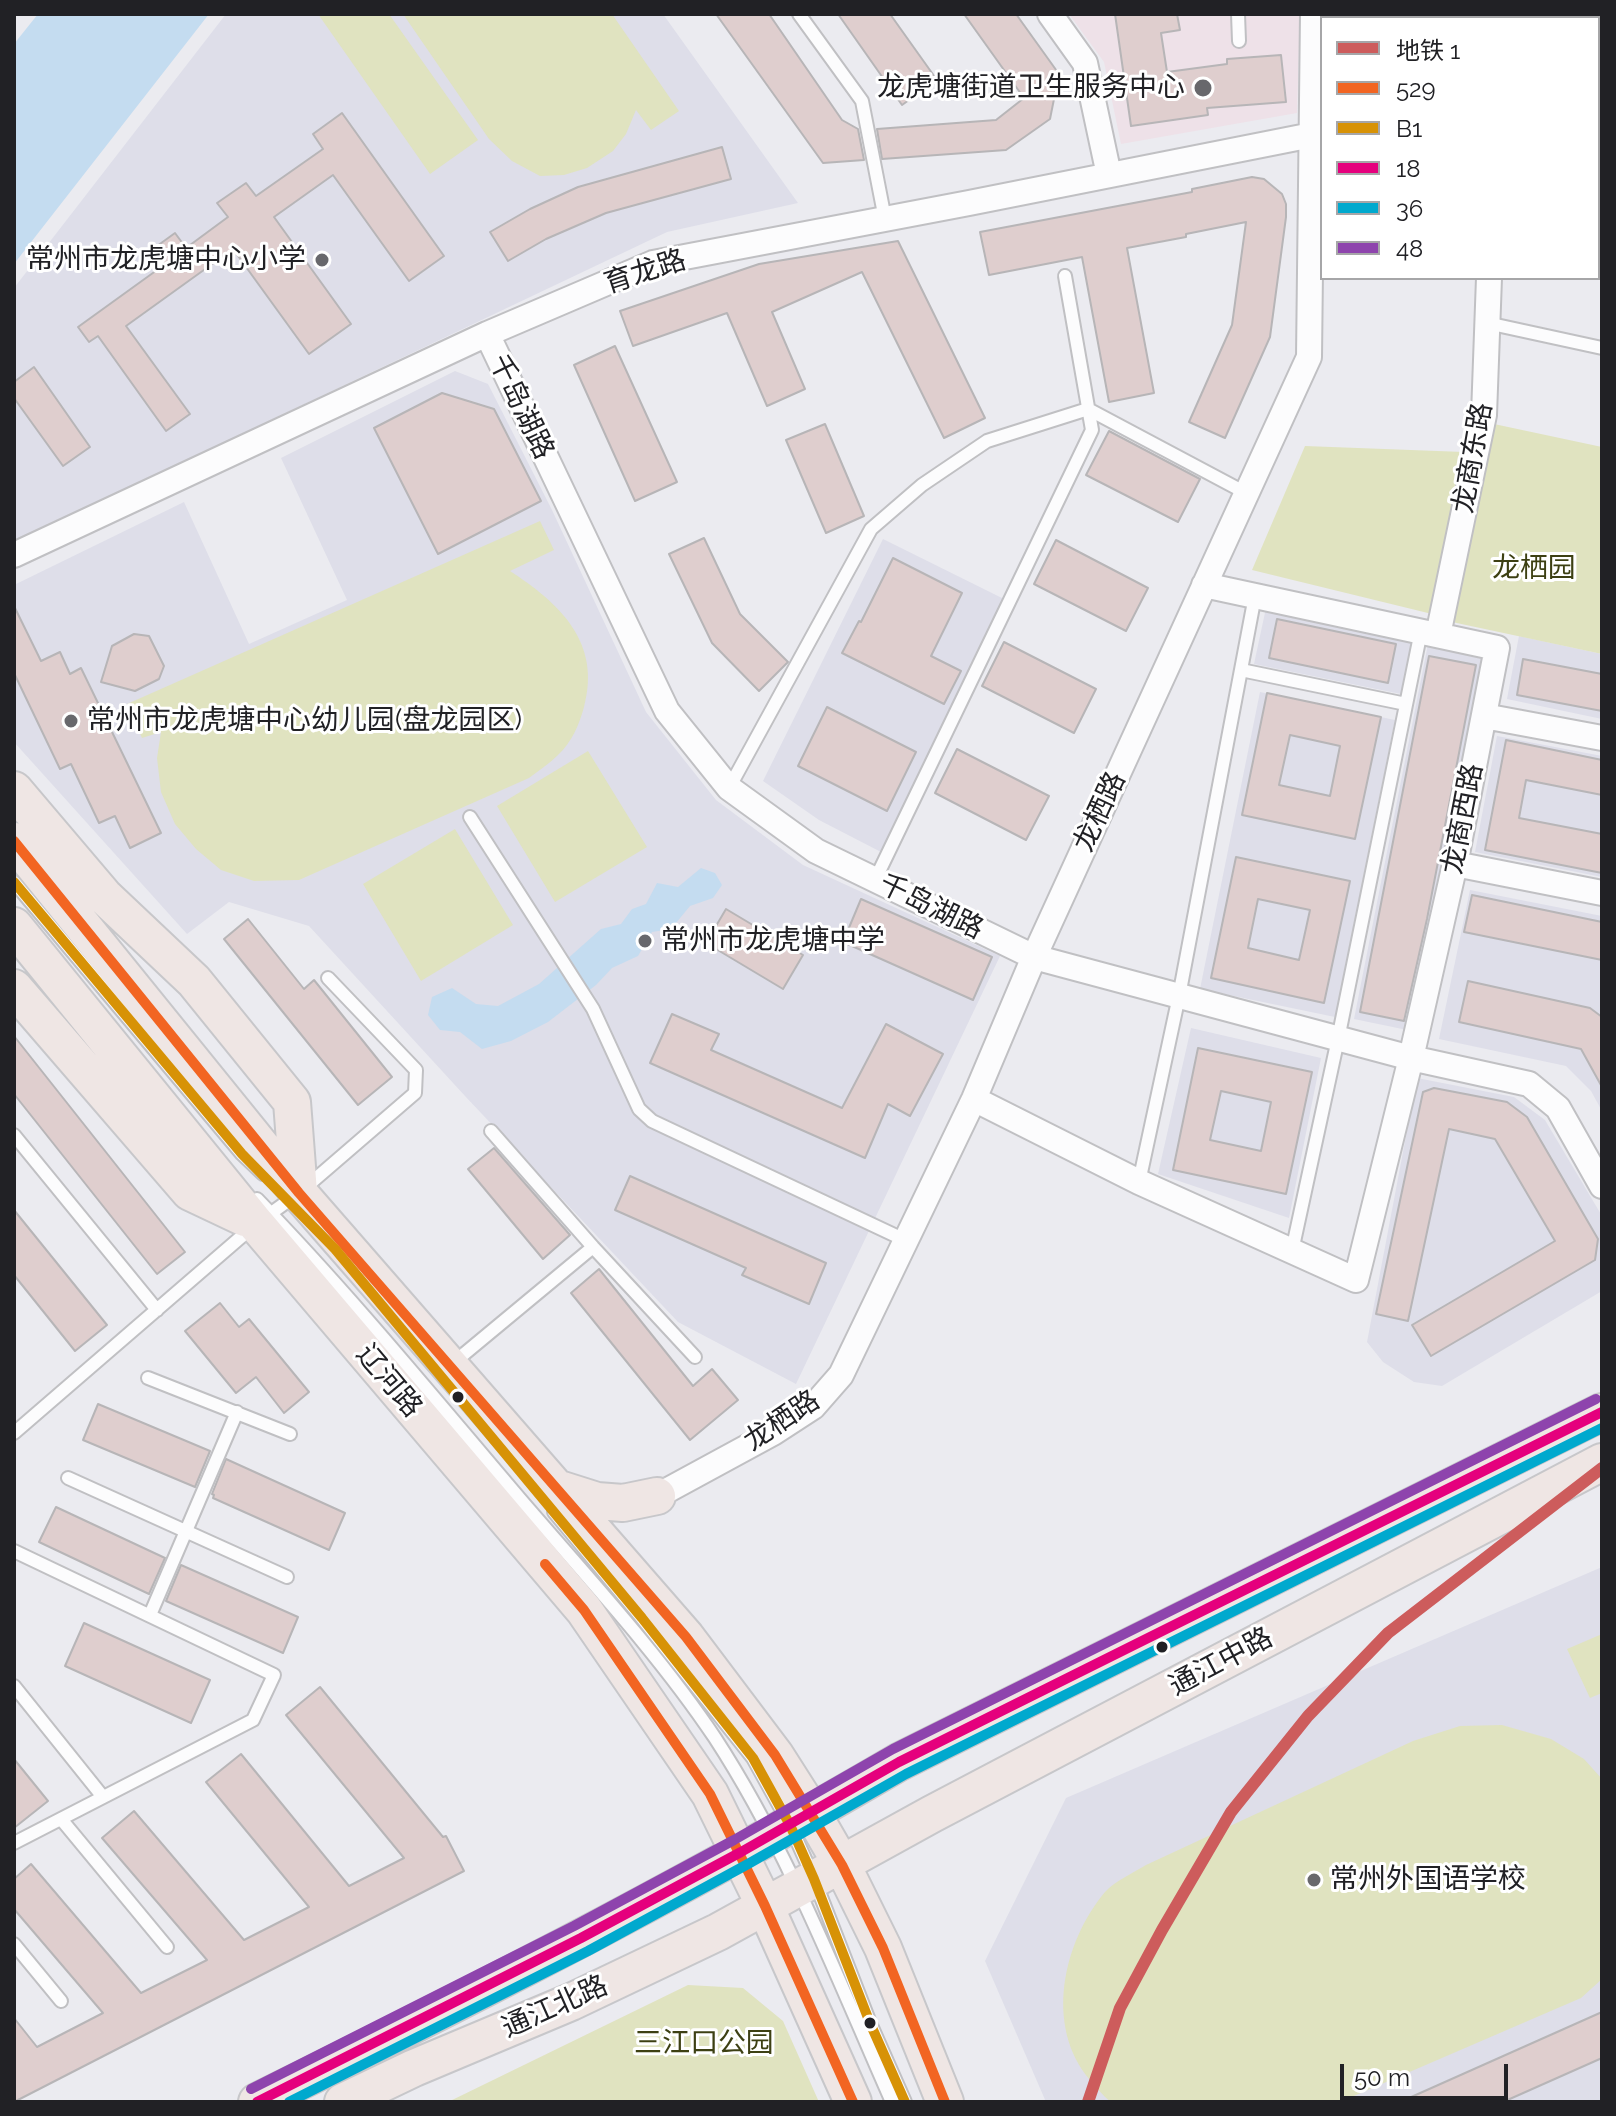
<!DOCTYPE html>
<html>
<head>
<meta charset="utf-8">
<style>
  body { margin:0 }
  #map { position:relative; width:1616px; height:2116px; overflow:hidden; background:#ebebf0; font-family:Raleway,"Noto Sans SC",sans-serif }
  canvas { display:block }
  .frame { position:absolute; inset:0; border:16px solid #212125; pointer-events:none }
  .legend { position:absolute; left:1320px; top:16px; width:280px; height:264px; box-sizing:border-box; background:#fff; border:2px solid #a6a6a8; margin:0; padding:10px 14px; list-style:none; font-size:24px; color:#212125 }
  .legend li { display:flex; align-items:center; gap:16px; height:40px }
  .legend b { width:40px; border:2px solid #a6a6a8 }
  .scale { position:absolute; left:1340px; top:2064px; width:168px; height:36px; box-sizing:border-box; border:4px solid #212125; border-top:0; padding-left:10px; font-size:24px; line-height:28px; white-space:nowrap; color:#212125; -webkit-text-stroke:6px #fff; paint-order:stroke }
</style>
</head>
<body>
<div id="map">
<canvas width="1616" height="2116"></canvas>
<div class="frame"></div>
<ul class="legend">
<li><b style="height:10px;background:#cd5c5c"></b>地铁 1</li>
<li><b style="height:10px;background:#f26522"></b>529</li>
<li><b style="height:10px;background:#d79206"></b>B1</li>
<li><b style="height:10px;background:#e5007d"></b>18</li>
<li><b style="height:10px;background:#00a9ce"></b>36</li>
<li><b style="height:10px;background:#8e44ad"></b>48</li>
</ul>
<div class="scale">50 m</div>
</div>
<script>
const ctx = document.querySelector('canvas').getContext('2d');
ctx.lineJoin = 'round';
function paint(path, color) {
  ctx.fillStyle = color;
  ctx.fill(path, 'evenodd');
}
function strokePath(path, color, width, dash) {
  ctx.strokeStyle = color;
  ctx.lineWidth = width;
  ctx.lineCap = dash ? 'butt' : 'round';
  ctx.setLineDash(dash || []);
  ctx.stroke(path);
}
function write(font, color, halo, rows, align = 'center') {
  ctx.font = font + ' Raleway,"Noto Sans SC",sans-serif';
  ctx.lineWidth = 6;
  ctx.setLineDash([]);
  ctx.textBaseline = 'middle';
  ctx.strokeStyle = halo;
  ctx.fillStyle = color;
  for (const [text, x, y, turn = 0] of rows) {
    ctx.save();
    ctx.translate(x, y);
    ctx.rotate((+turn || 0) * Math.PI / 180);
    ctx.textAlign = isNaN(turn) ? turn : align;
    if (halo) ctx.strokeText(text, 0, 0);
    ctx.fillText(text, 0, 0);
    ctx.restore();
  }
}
paint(new Path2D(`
  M226 14H663L798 203 667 232 14 542V288Z
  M455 371 488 384 552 510 646 712 716 800 803 865 1000 956 796 1384 678 1322 465 1096 309 926 229 902 187 934 14 742V585L184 502 249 644 347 600 281 458Z
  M883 539 1004 599 881 852 819 820 763 781Z
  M1266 608 1412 639 1401 694 1254 664Z
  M1519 636 1602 654V719L1507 699Z
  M1428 644 1487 656 1412 1031 1354 1019Z
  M1260 692 1395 720 1335 1017 1200 989Z
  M1497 736 1602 756V877L1475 852Z
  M1470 890 1602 916V1111L1591 1091 1566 1066 1439 1039Z
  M1191 1028 1321 1058 1289 1218 1158 1174Z
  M1417 1078 1514 1097 1545 1120 1602 1216V1291L1442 1386 1414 1382 1383 1362 1367 1342Z
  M1602 1567V2102H1046L985 1961 1066 1798Z`), '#dedee9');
paint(new Path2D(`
  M1069 14H1300L1297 113 1121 144 1104 62Z`), '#eee1e8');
paint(new Path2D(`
  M318 14H389L478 140 430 174Z
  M403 14H612L679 111 651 130 636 110 626 134 613 151 587 168 564 175 540 176 512 161 489 139Z
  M1494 424 1602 447V654L1452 622Z
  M1305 446 1464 452 1432 614 1252 570Z
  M540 521 554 550 510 571C559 603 602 642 584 707 579 725 572 742 558 755 549 764 538 771 529 778L299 880 254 881 221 870 196 849 175 824 161 792 157 758 161 732 142 738 127 704Z
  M588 751 647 847 555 902 497 806Z
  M455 829 513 925 421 981 363 884Z
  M1602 1634V1693L1590 1698 1567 1649Z
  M1502 1725 1551 1739 1584 1759 1602 1779V1979L1581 1998 1340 2102H1111C1103 2096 1097 2088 1090 2080 1044 2026 1063 1942 1105 1892 1115 1881 1133 1873 1146 1865L1413 1741 1460 1726Z
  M688 1985 743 1988 783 2021 819 2102H448Z`), '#e0e3c0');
paint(new Path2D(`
  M38 14H209L14 264V44Z
  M701 868 715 873 722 885 713 898 690 906 671 929 652 932 638 956 612 968 596 985 548 1022 511 1041 482 1049 460 1032 440 1030 428 1015 432 997 452 988 476 1004 498 1006 539 984 601 929 621 924 632 909 646 904 657 883 678 887Z`), '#c4dcf0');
const building = new Path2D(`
  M716 14H769L842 120 858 129 864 160 823 163Z
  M838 14H890L937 80 902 105Z
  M964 14H1016L1059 74 1050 119 1006 150 882 159 877 129 996 120 1024 98Z
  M1115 14H1177L1180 30 1161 33 1167 72 1227 64V59L1281 55 1286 102 1207 108 1208 115 1131 126Z
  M342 113 444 256 409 281 333 175 274 217 351 324 309 354 233 249 126 326 190 414 166 431 98 336 89 342 78 327 157 270 146 254 175 233 186 248 228 217 217 203 246 183 256 196 323 149 313 134Z
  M722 147 731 179 606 213 546 239 508 261 490 232 530 209 578 187Z
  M1252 177 1264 179 1282 194 1286 204V217L1270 337 1225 438 1189 422 1232 325 1246 222 1186 234V237L1127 248 1154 393 1109 402 1082 257 989 275 980 232 1192 192V189Z
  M898 241 985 418 944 438 862 272 772 312 805 389 767 406 727 313 633 346 620 311 759 264Z
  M615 346 677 482 635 501 574 365Z
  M34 367 90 447 63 466 14 398V382Z
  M442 393 494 409 541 501 438 554 374 428Z
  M825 424 864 516 826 533 786 440Z
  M1109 431 1200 479 1178 522 1086 475Z
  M704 538 740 614 788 662 759 691 712 643 669 554Z
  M1056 540 1148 588 1126 631 1034 584Z
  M893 558 962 593 931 656 961 671 944 704 842 653 859 621 861 622Z
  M14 606 41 661 60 652 70 674 81 668 161 833 130 848 115 816 99 823 71 764 60 769 14 673Z
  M1277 619 1396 644 1388 683 1269 658Z
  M134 634 149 636 164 666 159 679 135 691 101 682 112 646Z
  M1004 642 1096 689 1074 733 982 686Z
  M1429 656 1476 665 1427 919 1404 1021 1360 1012Z
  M1523 659 1602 674V711L1517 695Z
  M1267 693 1381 717 1355 839 1242 815ZM1290 735 1340 746 1330 796 1279 785Z
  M827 707 916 752 887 811 798 766Z
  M1506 740 1602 760V795L1526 780 1519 818 1602 834V873L1485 850Z
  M957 749 1049 796 1026 840 935 793Z
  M1236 857 1350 881 1324 1003 1211 978ZM1258 899 1310 910 1299 960 1248 948Z
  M1472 895 1602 922V960L1464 932Z
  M861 899 992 957 973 1000 843 942Z
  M726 909 803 955 783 989 706 943Z
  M248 919 304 989 314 980 392 1077 358 1105 224 939Z
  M1468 981 1590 1008 1602 1017V1087L1581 1049 1459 1022Z
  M672 1014 719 1034 711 1050 842 1108 886 1024 943 1054 910 1116 888 1104 865 1158 650 1063Z
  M14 1036 185 1252 157 1274 14 1094Z
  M1198 1048 1312 1072 1286 1194 1173 1170ZM1221 1091 1271 1102 1261 1151 1210 1140Z
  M1434 1088 1507 1102 1527 1117 1598 1239 1595 1260 1431 1356 1412 1325 1555 1241 1495 1139 1449 1129 1408 1321 1376 1314 1423 1092Z
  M494 1148 570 1235 543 1259 468 1169Z
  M630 1176 826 1263 809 1304 742 1275 746 1268 615 1210Z
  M14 1210 107 1325 75 1351 14 1275Z
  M599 1269 693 1386 712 1369 738 1400 690 1440 571 1293Z
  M220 1303 239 1327 249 1319 309 1392 284 1413 256 1377 236 1393 185 1331Z
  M98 1404 210 1451 195 1487 83 1440Z
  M226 1459 345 1513 329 1550 213 1498 214 1495 212 1494Z
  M56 1507 165 1558 149 1594 39 1542Z
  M181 1565 298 1617 283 1653 166 1601Z
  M84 1623 210 1680 191 1723 65 1666Z
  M320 1687 443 1837 446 1836 464 1871 14 2102V2018L37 2047 103 2013 14 1909V1879L31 1864 141 1993 207 1960 102 1838 134 1811 244 1940 309 1907 206 1782 241 1754 349 1886 404 1858 286 1715Z
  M14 1759 48 1801 14 1828Z
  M1602 2012V2058L1503 2102H1400Z`);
paint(building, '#dfcece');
strokePath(building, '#b7b5b7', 2);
const lane = new Path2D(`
  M799 14 862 101 885 219
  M1238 14 1239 41
  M1487 323 1602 348
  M1241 670 1406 704
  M729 788 871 529 922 485 987 441 1088 409 1246 493
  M470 817 593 1009 639 1109 652 1121 907 1241
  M875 880 1092 430 1065 276
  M14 882 242 1154 263 1174
  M491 1131 593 1247 695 1357
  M14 1135 157 1310
  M1139 1182 1179 996 1255 596
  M257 1199C350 1295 434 1398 520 1499 587 1577 658 1653 715 1738 788 1850 838 1980 892 2102
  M1292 1251 1338 1039 1421 631
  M452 1364 593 1247
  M148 1378 290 1434
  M14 1433 256 1224 299 1193 415 1093 416 1070 328 978
  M68 1478 287 1577
  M554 1512 642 1618 753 1758 790 1825 814 1879 870 2023 905 2102
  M14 1551 274 1675 253 1720 14 1843
  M150 1615 237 1412
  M14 1686 103 1797
  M61 1819 167 1947
  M14 1944 61 2001`);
const street = new Path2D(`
  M1050 14 1085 63 1109 175
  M1598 175H1602
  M487 334 667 711 729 788 816 851 1034 957 1411 1058 1529 1084 1558 1108 1602 1186
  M14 555 487 334 653 263 969 203 1312 135 1322 136
  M1438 635 1484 415 1489 278
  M1484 716 1602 738
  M1455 864 1602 893
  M974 1099 1139 1182 1356 1280 1411 1058 1455 864 1497 648 1204 585
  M657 1496 773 1433 813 1407 841 1375 974 1099 1034 957 1309 357 1313 14`);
const primary = new Path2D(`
  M14 790 104 896 194 981 292 1102 299 1193
  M14 841 299 1193 686 1637 775 1755 812 1813 842 1865 883 1948 945 2102
  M14 926 256 1224 584 1610 710 1794 765 1906 853 2102
  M14 988 190 1192 245 1218
  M556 1488 597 1501 623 1503 657 1496
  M257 2102C474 1996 690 1885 899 1762L1602 1412
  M343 2102 414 2068 571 2002 718 1932 932 1814 1602 1462`);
strokePath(lane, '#c0c0c3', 16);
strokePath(street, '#c0c0c3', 28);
strokePath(primary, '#c7c7ca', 40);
strokePath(lane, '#fcfcfd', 12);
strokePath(street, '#fcfcfd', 24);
strokePath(primary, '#efe6e4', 36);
strokePath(new Path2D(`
  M14 841 299 1193 686 1637 775 1755 842 1865 883 1948 945 2102
  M545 1564 584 1610 710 1794 765 1906 853 2102`), '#f26522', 10);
strokePath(new Path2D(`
  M14 882 242 1154 335 1249 642 1618 753 1758 790 1825 814 1879 870 2023 905 2102`), '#d79206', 10);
strokePath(new Path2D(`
  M257 2102 581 1938 741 1852 899 1762 1602 1412`), '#e5007d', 10);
strokePath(new Path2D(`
  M289 2102 588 1951 748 1864 906 1774 1602 1428`), '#00a9ce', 10);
strokePath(new Path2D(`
  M251 2089 574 1926 734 1840 893 1749 1596 1399`), '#8e44ad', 10);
strokePath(new Path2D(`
  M1088 2102 1120 2008 1162 1930 1231 1812 1308 1716 1388 1633 1602 1468`), '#cd5c5c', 12);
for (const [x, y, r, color] of [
  [1203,88,10,"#68686c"],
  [322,260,8,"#68686c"],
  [71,721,8,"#68686c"],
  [645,941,8,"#68686c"],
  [458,1397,7,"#212125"],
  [1162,1647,7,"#212125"],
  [1314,1880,8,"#68686c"],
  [870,2023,7,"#212125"]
]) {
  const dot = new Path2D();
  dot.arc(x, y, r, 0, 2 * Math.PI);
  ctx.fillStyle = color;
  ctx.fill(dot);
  strokePath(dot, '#fff', 3);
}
write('28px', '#212125', '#fff', [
  ["龙虎塘街道卫生服务中心",1185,88,"right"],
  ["常州市龙虎塘中心小学",306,260,"right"],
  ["常州市龙虎塘中心幼儿园(盘龙园区)",87,721],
  ["常州市龙虎塘中学",661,941],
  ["常州外国语学校",1330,1880]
], 'left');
write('28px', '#212125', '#fff', [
  ["育龙路",645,272,-18],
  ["千岛湖路",521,407,64],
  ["龙商东路",1473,458,-80],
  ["龙栖路",1100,812,-65],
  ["龙商西路",1463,819,-79],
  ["千岛湖路",931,907,26],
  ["辽河路",389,1381,50],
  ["龙栖路",782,1421,-34],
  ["通江中路",1221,1662,-28],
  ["通江北路",555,2007,-24]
]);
write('28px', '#3d4013', '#fff', [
  ["龙栖园",1534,569],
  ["三江口公园",704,2044]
]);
</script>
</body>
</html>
